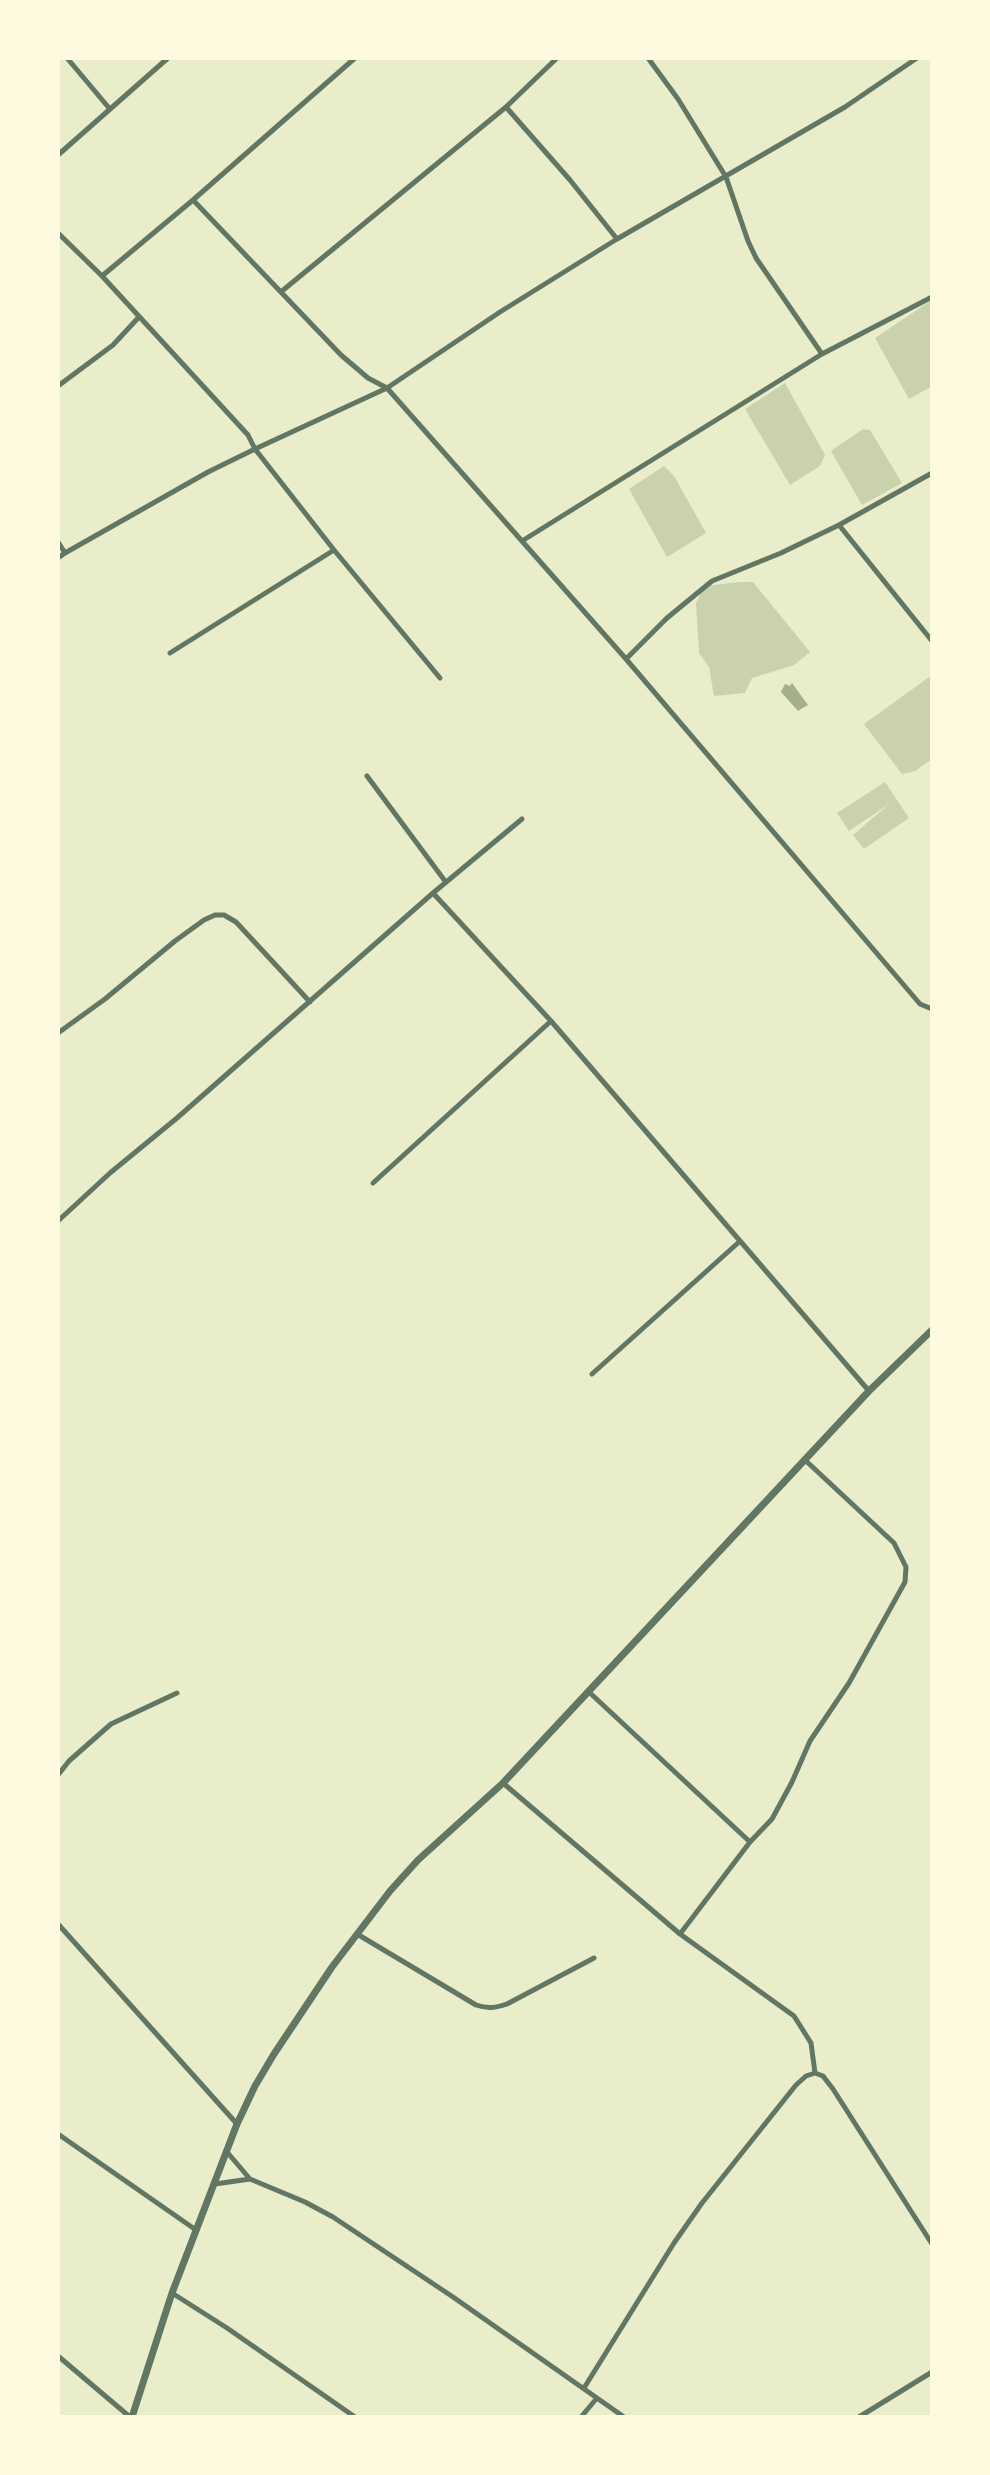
<!DOCTYPE html>
<html>
<head>
<meta charset="utf-8">
<style>
  body { margin:0 }
  #map { position:relative; width:990px; height:2475px; overflow:hidden; background:#e9edc9; font-family:"Work Sans",sans-serif }
  canvas { display:block }
  .frame { position:absolute; inset:0; border:60px solid #fefae0; pointer-events:none }
</style>
</head>
<body>
<div id="map">
<canvas width="990" height="2475"></canvas>
<div class="frame"></div>
</div>
<script>
const ctx = document.querySelector('canvas').getContext('2d');
ctx.lineJoin = 'round';
function paint(path, color) {
  ctx.fillStyle = color;
  ctx.fill(path, 'evenodd');
}
function strokePath(path, color, width, dash) {
  ctx.strokeStyle = color;
  ctx.lineWidth = width;
  ctx.lineCap = dash ? 'butt' : 'round';
  ctx.setLineDash(dash || []);
  ctx.stroke(path);
}
paint(new Path2D(`
  M932 300V386L909 399 875 338Z
  M785 383 825 455 820 466 790 485 745 409Z
  M863 429 870 430 902 483 862 505 831 451Z
  M664 466 674 476 706 533 667 557 629 489Z
  M740 582H753L810 652 794 665 752 678 745 693 714 696 709 667 699 653 696 603 704 586Z
  M932 675V759L915 771 902 774 864 724Z
  M885 782 909 818 864 849 853 835 889 804 849 831 837 813Z`), '#cad2ad');
paint(new Path2D(`
  M792 683 808 705 798 711 781 692 785 684 790 686Z`), '#a3b18a');
strokePath(new Path2D(`
  M67 58 109 108
  M648 58 678 99 726 177 748 241 756 258 822 354 932 297
  M917 58 845 107 617 239 500 312 387 388 626 659 920 1004 932 1009
  M506 107 570 180 617 239
  M58 155 168 58
  M193 200 355 58
  M58 233 102 276 248 435 255 449 208 472 65 553
  M102 276 193 200 341 355 368 378 387 388 255 449 334 550 170 653
  M282 291 506 107 557 58
  M58 386 113 345 139 317
  M839 525 932 641
  M522 541 822 354
  M58 542 65 553 58 558
  M334 550 440 678
  M626 659 667 618 712 581 781 553 839 525 932 473
  M367 776 445 881
  M433 893 522 819
  M58 1033 105 999 175 941 204 920 215 915H224L236 922 310 1002
  M373 1183 551 1021
  M58 1221 110 1173 177 1118 433 893 551 1021 869 1391
  M592 1374 739 1242
  M589 1692 750 1842
  M58 1775 69 1761 111 1724 177 1693
  M503 1783 680 1934 750 1842 772 1819 792 1782 810 1741 849 1683 905 1582 906 1567 894 1543 805 1460
  M58 1924 237 2124
  M357 1934 476 2005C488 2009 495 2008 507 2004L594 1958
  M680 1934 794 2016 811 2043 815 2073
  M58 2134 196 2230
  M227 2152 250 2179 305 2202 333 2217 453 2297 624 2417
  M215 2184 250 2179
  M172 2293 227 2328 355 2417
  M58 2356 130 2417
  M584 2388 674 2243 702 2203 796 2085 806 2076 815 2073 823 2076 833 2089 932 2244
  M581 2417 597 2398
  M859 2417 932 2372`), '#617663', 5);
strokePath(new Path2D(`
  M132 2417 172 2293 237 2124 255 2086 274 2054 332 1967 390 1891 418 1860 503 1783 869 1391 932 1330`), '#617663', 7);
</script>
</body>
</html>
